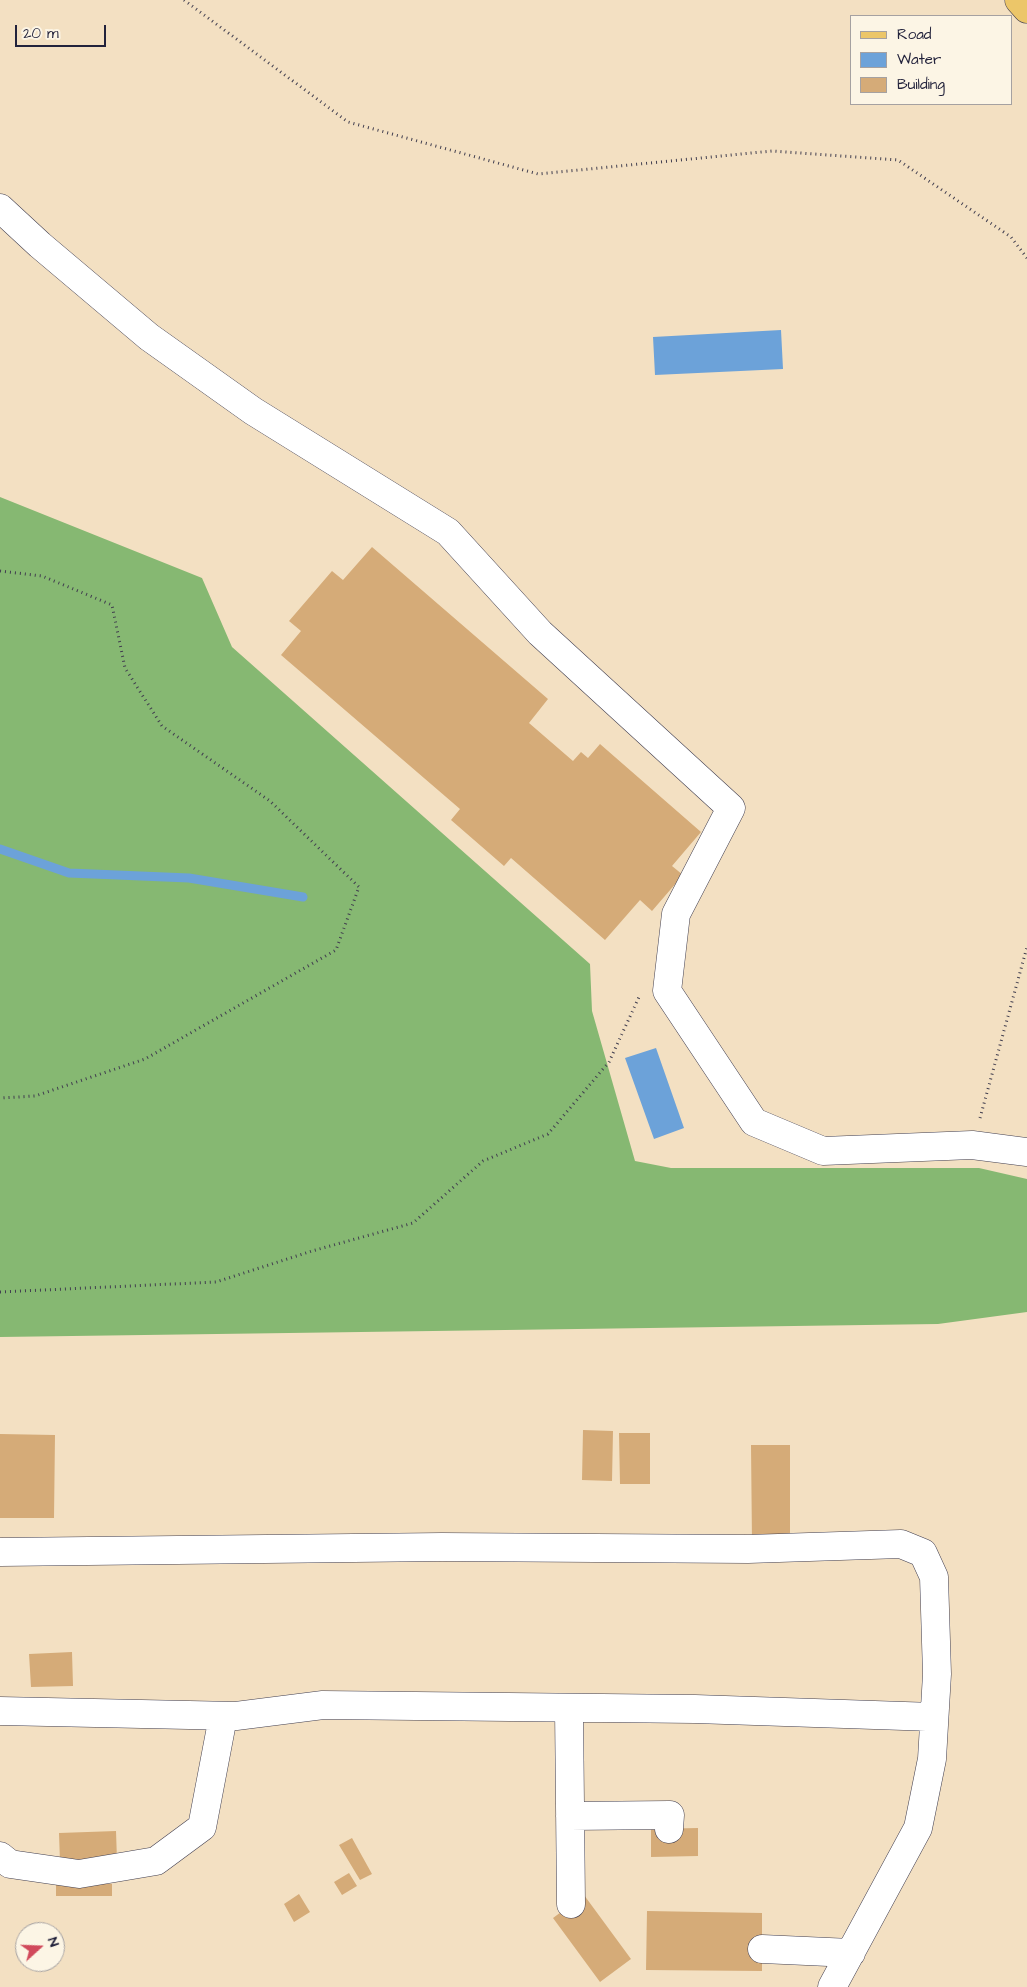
<!DOCTYPE html>
<html>
<head>
<meta charset="utf-8">
<style>
  body { margin:0 }
  #map { position:relative; width:1027px; height:1987px; overflow:hidden; background:#f3e0c2; font-family:"Architects Daughter",sans-serif }
  canvas { display:block }
  .legend { position:absolute; left:850px; top:15px; width:162px; height:90px; box-sizing:border-box; background:#fcf5e5; border:1px solid #a5a1a1; margin:0; padding:6px 9px; list-style:none; font-size:15px; color:#22223b }
  .legend li { display:flex; align-items:center; gap:10px; height:25px }
  .legend b { width:25px; border:1px solid #a5a1a1 }
  .north { position:absolute; left:15px; top:1922px; width:50px; height:50px; box-sizing:border-box; background:#fcf5e5; border:1px solid #a5a1a1; border-radius:50%; rotate:70deg; font-size:14px; font-weight:700; line-height:20px; text-align:center; color:#22223b }
  .north::after { content:''; display:block; margin:auto; width:18px; height:22px; background:#d1495b; clip-path:polygon(50% 0,100% 100%,50% 72%,0 100%) }
  .scale { position:absolute; left:15px; top:25px; width:91px; height:22px; box-sizing:border-box; border:2px solid #22223b; border-top:0; padding-left:6px; font-size:15px; line-height:18px; white-space:nowrap; color:#22223b; -webkit-text-stroke:4px #fcf5e5; paint-order:stroke }
</style>
</head>
<body>
<div id="map">
<canvas width="1027" height="1987"></canvas>
<ul class="legend">
<li><b style="height:6px;background:#ecc669"></b>Road</li>
<li><b style="height:14px;background:#6ca2d9"></b>Water</li>
<li><b style="height:14px;background:#d5ab78"></b>Building</li>
</ul>
<div class="north">N</div>
<div class="scale">20 m</div>
</div>
<script>
const ctx = document.querySelector('canvas').getContext('2d');
ctx.lineJoin = 'round';
function paint(path, color) {
  ctx.fillStyle = color;
  ctx.fill(path, 'evenodd');
}
function strokePath(path, color, width, dash) {
  ctx.strokeStyle = color;
  ctx.lineWidth = width;
  ctx.lineCap = dash ? 'butt' : 'round';
  ctx.setLineDash(dash || []);
  ctx.stroke(path);
}
paint(new Path2D(`
  M0 497 202 578 232 647 590 964 592 1011 635 1161 671 1168H979L1027 1179V1312L938 1324 0 1337Z`), '#86b872');
paint(new Path2D(`
  M781 330 783 369 655 375 653 337Z
  M656 1048 684 1128 654 1139 625 1058Z`), '#6ca2d9');
strokePath(new Path2D(`
  M0 849 69 873 189 878 303 897`), '#6ca2d9', 9);
paint(new Path2D(`
  M372 547 548 699 529 723 573 761 581 752 588 758 600 744 701 832 672 866 683 875 652 911 640 900 605 940 511 858 504 866 451 820 460 809 281 655 301 631 289 621 332 571 343 580Z
  M583 1430 613 1431 612 1481 582 1480Z
  M619 1433H650V1484H620Z
  M0 1434 55 1435 54 1518H0Z
  M751 1445H790V1543H752Z
  M72 1652 73 1686 31 1687 29 1654Z
  M698 1828V1856L651 1857V1829Z
  M116 1831 117 1860 60 1862 59 1833Z
  M352 1838 372 1874 360 1880 339 1845Z
  M349 1873 357 1886 342 1895 334 1882Z
  M56 1884H112V1896H56Z
  M299 1894 310 1912 294 1922 284 1904Z
  M584 1895 631 1959 600 1982 553 1918Z
  M647 1911 762 1913V1971L646 1970Z`), '#d5ab78');
const minor = new Path2D(`
  M0 208 40 245 149 337 253 411 448 532 540 633 731 808 676 914 667 991 754 1122 823 1151 972 1145 1027 1152
  M0 1552 442 1547 748 1549 901 1544 923 1553 934 1577 937 1674 932 1759 918 1828 832 1987
  M569 1708 571 1904
  M0 1711 236 1716 323 1705 695 1709 934 1717
  M570 1816 670 1815 669 1829
  M0 1856 10 1864 79 1874 156 1861 202 1827 223 1717
  M762 1949 851 1953`);
const major = new Path2D(`
  M1019 0 1027 9`);
strokePath(minor, '#413e4f', 29);
strokePath(major, '#413e4f', 29);
strokePath(new Path2D(`
  M184 0 348 122 538 174 772 151 898 160 1011 237 1027 258
  M0 571 42 576 112 605 125 668 162 726 270 801 359 887 336 950 145 1059 35 1096 0 1098
  M980 1118 1027 947
  M0 1292 216 1282 312 1251 413 1223 483 1161 548 1134 609 1062 639 997`), '#413e4f', 3, [1, 4]);
strokePath(minor, '#fff', 28);
strokePath(major, '#ecc669', 28);
</script>
</body>
</html>
